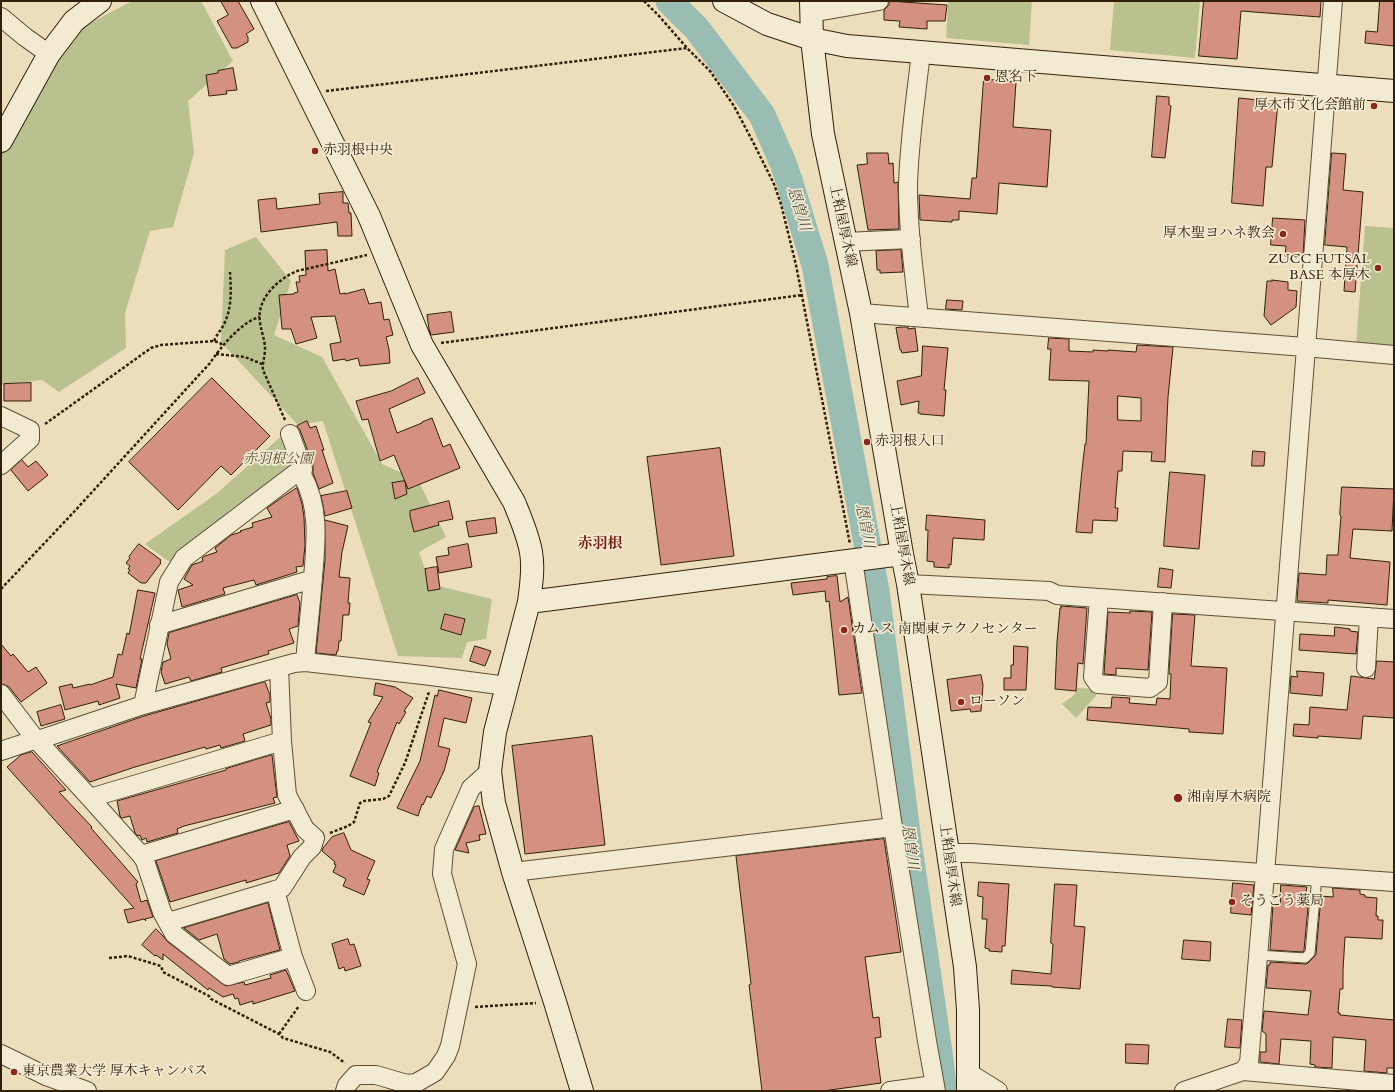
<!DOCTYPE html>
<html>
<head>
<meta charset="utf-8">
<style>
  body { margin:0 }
  #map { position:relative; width:1395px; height:1092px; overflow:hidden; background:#ecdeba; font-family:Cardo,serif }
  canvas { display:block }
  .frame { position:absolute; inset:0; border:2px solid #301f0b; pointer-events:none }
</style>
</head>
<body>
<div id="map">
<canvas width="1395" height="1092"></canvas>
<div class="frame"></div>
</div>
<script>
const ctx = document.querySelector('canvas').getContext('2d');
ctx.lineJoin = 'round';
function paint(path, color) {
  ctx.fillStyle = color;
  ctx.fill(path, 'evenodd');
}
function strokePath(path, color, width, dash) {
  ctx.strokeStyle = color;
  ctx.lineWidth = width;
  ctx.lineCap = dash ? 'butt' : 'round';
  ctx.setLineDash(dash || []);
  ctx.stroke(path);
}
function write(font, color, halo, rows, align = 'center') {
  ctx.font = font + ' Cardo,"Noto Serif JP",serif';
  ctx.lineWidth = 3.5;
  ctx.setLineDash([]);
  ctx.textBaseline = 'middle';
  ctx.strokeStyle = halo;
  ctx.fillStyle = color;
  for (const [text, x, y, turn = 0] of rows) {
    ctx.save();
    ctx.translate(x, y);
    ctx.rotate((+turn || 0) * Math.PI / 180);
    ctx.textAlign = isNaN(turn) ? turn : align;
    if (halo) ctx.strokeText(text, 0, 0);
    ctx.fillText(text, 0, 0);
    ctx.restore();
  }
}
paint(new Path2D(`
  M132 1H201L233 61 188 101 194 153 173 227 150 231 125 313 126 348 59 392 42 380 1 385V144L27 91 83 27Z
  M948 1H1032L1029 45 946 38Z
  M1114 1H1200L1195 58 1110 50Z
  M1365 226 1394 228V349L1356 346Z
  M256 237 291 281 274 335 322 357 382 464 418 480 446 537 419 552 430 584 492 599 486 639 467 642 462 658 398 656 323 421 298 425 221 342 225 250Z
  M285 433 294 466 171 563 145 544 216 494Z
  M1077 688 1096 689V696L1076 718 1062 704 1074 695Z`), '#b9c18f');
strokePath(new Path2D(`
  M669 1 697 29 762 115 783 163 789 180 815 265 876 591 908 841 939 1052 943 1085 946 1091`), '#99bcb3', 27);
const building = new Path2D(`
  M221 1H238L254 29 246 34 248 37V42L237 48H232L217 21 228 15Z
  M889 1 947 5 945 21H927V29L899 27 900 21 884 20V10L889 5Z
  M1204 1H1321L1320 17 1241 11 1237 59 1199 56Z
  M1380 1H1394V46L1365 43 1366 31 1377 32Z
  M233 68 237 90 226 91 227 94 209 96 206 75 218 73V71Z
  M984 79 1016 82 1013 127 1051 130 1047 187 999 183 997 214 959 211V220H952V222L920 220 919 195 970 199 972 178H976Z
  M1157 96 1169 97V105L1171 106 1165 158 1152 157Z
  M1239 98 1278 102 1272 167H1266L1263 206 1232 203Z
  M867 153H888L889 164 893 163 894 183 898 182 899 229 868 230 857 165 867 164Z
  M1332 153 1346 154 1343 190 1363 192 1355 292 1344 291 1347 247 1325 245Z
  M343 192V203H348L349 213H351L352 236H338L337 222 261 232 258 200 276 198 277 209 320 204 319 194Z
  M1273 218 1305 220 1303 257 1285 256 1286 246 1271 245Z
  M327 250 328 271 335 269 340 294 345 293V294L364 289 369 304 381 302 384 320 389 319 393 335 386 337 389 349 390 363 360 366 358 358 346 361 345 359 333 361 330 344 341 342 335 316 311 317 317 338 296 344 291 329H282L279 295 294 294V293L298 292 296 282H300L299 276 306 275 305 251Z
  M901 250 903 272 880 273V270H877L876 251Z
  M1272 280 1288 282V290L1297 291 1296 307 1271 325 1264 316 1267 281H1272Z
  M947 300 963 301 962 310 946 309Z
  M451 312 454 332 431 335 429 329 427 315Z
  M903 327H908V329L915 328 918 351 902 353 901 350H900L896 328Z
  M1049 338 1069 339V351L1093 352V350L1108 351V350L1136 352 1137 345 1173 347 1168 397 1165 462 1151 461 1152 452 1123 451 1122 471H1118L1115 508H1118L1117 521 1093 520 1092 533 1076 532 1082 470 1085 444H1086L1089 381 1049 380 1051 349H1048ZM1118 396 1141 398V421L1118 420Z
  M923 346 948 348 944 390H946L944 416 920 414V413H918L919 401 901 405 897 381 921 376Z
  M212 378 270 436 231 475 221 466 178 510 129 462Z
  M418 378 425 393 389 409 397 433 422 423V422L432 418 443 447 450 444 460 468 408 489 394 455 380 461 368 419 362 420 356 401 391 391Z
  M31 383V401H4V384Z
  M307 421 310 428 316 426 324 450H322L333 483 319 489 313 473V465L300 430 297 426Z
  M720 448 734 556 661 565 647 457Z
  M1253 451 1265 452 1264 466H1252Z
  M22 460 28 467 36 461 48 475 28 491 11 470Z
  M1170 472 1205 475 1199 549 1164 546Z
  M405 481 407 494 395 499 392 483Z
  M1342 487 1394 489 1392 531 1353 529 1350 558 1390 562 1387 605 1328 600V603L1297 601 1299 573 1326 575 1327 555H1338L1341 516 1340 515Z
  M297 488 302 504 304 517 305 545 303 566 296 567 297 572 256 585 254 580 223 588 225 594 182 607 178 590 193 585 184 579 192 565 203 561 202 558 205 556 217 552 215 548 231 535 241 532 240 531 253 527 252 523 272 517 267 508 284 496Z
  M347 491 352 508 325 516 321 496Z
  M449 501 453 519 438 522 439 525 414 532 410 516V511Z
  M927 515 985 520 984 540 953 538 951 565 949 564V568L934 567V562L927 561 928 530H926Z
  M495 518 497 533 469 537 466 522Z
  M325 520 348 526 342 552 339 577 350 578 348 603H350L349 615H343L341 641H339L338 651H337L336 655 316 653 325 560Z
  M139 544 161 560 160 562 161 563 146 583H141L128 573 130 570 128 569 130 566 126 563 130 558 129 557Z
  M468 544 472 567 439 573 436 557 449 555 448 548Z
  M437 567 440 589 428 591 425 569Z
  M1160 568 1173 570 1171 588 1158 587Z
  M837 576 840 602 848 597 862 693 839 695 829 601 826 602 825 591 793 595 791 583 827 579V577Z
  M138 590 155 593 140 659H142L136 688 116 684 120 698 99 705 98 701 65 710 59 687 72 684 73 688 90 684V685L113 677 118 654 122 655 127 633 129 634Z
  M297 595 300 603 298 626 289 629 294 643 268 651 269 654 221 668 222 672 191 681 189 677 165 684 161 672 163 662 171 659 167 644 169 633Z
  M1061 606 1087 608 1083 664 1078 663 1076 691 1055 689 1057 642 1060 608H1061Z
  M1130 611 1152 612 1148 670 1116 668V675L1104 674 1108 612 1130 613Z
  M445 614 465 619 461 635 441 629Z
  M1173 614 1195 615 1191 666 1227 668 1223 734 1189 732V729L1087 720 1088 707 1111 708 1112 697 1130 698 1129 703 1156 705 1157 698 1170 699 1171 674H1169V672Z
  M1335 627 1350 629V631L1358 632 1356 654 1299 650 1300 634 1334 636Z
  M1 644 11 656 13 654 28 672 36 667 47 683 21 702 9 687 5 685 1 684Z
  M475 646 491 651 485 666 470 661Z
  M1014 646 1028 647 1026 690H1004V678H1011V665H1013Z
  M1377 661 1394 662V718L1363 716 1361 739 1318 736V738L1293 736 1294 724 1309 725 1310 707 1347 710 1351 676 1374 679Z
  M1297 671 1324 673 1322 696 1290 693 1291 676 1297 677Z
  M981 675 983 685 981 711 971 712 970 709 951 711 947 680Z
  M265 682 270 695V702L266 703 271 719V725L243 734 245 741 221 748 220 745 206 749 205 747 135 767 90 782 57 746 144 716Z
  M376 683 395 687 413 698 404 711 406 712 399 724 397 722 377 772 379 773 375 786 350 776 371 723 368 722 383 697 374 695Z
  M439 690 472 698 466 723 444 718 438 746 450 749 444 771 431 798 427 796 423 805 422 804 418 816 397 808 420 761 435 695 437 696Z
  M61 705 65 719 41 726 37 712Z
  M592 736 605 845 525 854 512 746Z
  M32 752 66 790 59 792 92 827 91 828 138 882 136 884 141 902 147 900 153 917 145 919 146 921 144 919 128 923 124 910 134 908 7 767 21 755Z
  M272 755 277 797 273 798 275 803 184 826 177 829 178 833 147 842 146 838 142 840 140 835 138 836 135 833 130 816 122 818 120 816 117 801 226 770V769Z
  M479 806 486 834 479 835 480 840 466 843 469 853 455 850 474 807Z
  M289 822 299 841 287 845 290 856 279 873 246 883V880L170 902 156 861Z
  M344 833 351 850 375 861 367 879 370 880 364 895 343 886 346 879 333 872 336 865 334 864 335 862 322 851 323 848 332 837Z
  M884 839 901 952 865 957 873 1018 879 1017 881 1037 875 1038 881 1083 823 1091H762L749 985 751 984 736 856Z
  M979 882 1009 884 1005 946H1002V952L989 951V949L985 948 987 919H982L983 897 978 896Z
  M1233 883 1254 885 1251 915 1231 913Z
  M1055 884 1077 885 1074 926 1085 927 1080 989 1052 987V986L1011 984 1012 970 1051 974 1053 944 1051 943Z
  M1281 885 1307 887 1306 892 1308 893 1309 896 1304 950 1303 952 1270 950 1273 904H1280Z
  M1333 888 1360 890V894L1365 895V897L1377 898 1376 916H1378V920H1383L1382 939 1345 937 1343 970V989H1340L1338 1013H1340V1015L1394 1020V1068H1387V1073L1364 1071 1366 1040 1333 1037 1332 1068 1315 1067V1065L1310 1064 1311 1041 1281 1039 1279 1064 1260 1062V1052H1266V1034L1262 1031 1264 1011 1308 1015 1311 991 1266 988 1268 965H1270V962L1307 964 1314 957 1316 954 1321 896 1333 897Z
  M268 903 280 950 239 961V962L230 964 224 959 217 934 199 940 184 928Z
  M156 929 162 935 168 942 226 986 244 982 245 985 271 978 270 975 286 970 295 991 253 1004V1001L240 1005 238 998 235 999 233 994 223 997 209 988 208 990 163 954V960L156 955 155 956 142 945Z
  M348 939 350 945 354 944 361 966 345 971 344 967 339 969 332 944Z
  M1184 940 1211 942 1210 961 1182 959Z
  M1228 1019 1242 1020 1240 1048 1225 1047Z
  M1126 1044 1149 1045 1148 1064 1126 1063Z`);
paint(building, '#d49180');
strokePath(building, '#301f0b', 1);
const lane = new Path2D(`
  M1258 955 1305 958 1310 953 1317 876`);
const street = new Path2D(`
  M811 13 879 1
  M1 17 25 37 49 54
  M845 242 911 239
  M861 313 1305 347 1394 355
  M919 317C914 273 908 229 908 186 909 141 916 97 921 52
  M1 416 30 430V439L1 465
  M290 434 303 469 302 475
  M853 560 893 827 927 1041 936 1091
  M908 584 1049 591 1057 595 1394 619
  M1099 598 1093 677 1098 684 1150 688 1158 682 1163 602
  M159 625 313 579
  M279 667 282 741 287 795 305 829 315 838 312 847 302 857 282 888 275 890 293 957 306 991
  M1366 668 1369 617
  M1 694 33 736 90 798 141 855 145 861 162 912 174 934 228 976 293 957
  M143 705 169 582 184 558 296 473 302 475C322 510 315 550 312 589 310 613 307 637 305 662
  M1 751 34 740H38L143 705 294 663 305 662 423 675 507 686
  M90 798 282 741
  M948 853H971L1394 882
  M141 855 295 809
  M513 872 893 827
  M168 922 275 890
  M1 1054 46 1076 87 1091
  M1243 1071 1249 1063 1265 874 1333 1
  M969 1073 998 1091
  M345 1091 347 1085 356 1075H376L407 1084 416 1083 435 1072 446 1056 450 1046 467 964 442 874 444 849 471 788 490 771
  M890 1091 934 1085
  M1184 1091 1243 1071 1394 1084`);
const secondary = new Path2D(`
  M262 1 369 216 422 345 514 502C521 519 528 535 531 552 534 569 531 586 529 602L495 732 490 771 494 803 513 872 555 1002 582 1091
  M724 1 767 24 812 39 847 46 1394 91
  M811 1 812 39 823 134 861 313 902 554 908 584 965 967 968 1010V1091
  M1 141 49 54 74 21 100 1
  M529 602 902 554`);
strokePath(lane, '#5f4f37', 11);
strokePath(street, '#5f4f37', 20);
strokePath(secondary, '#301f0b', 24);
strokePath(new Path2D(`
  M644 1 659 16 687 48 710 71 734 106 753 142 774 184 781 204 796 265 850 544
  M326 91 687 48
  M214 341C217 334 222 329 225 322 232 306 231 290 230 272
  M441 343 802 295
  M216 354 245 357 262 364
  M285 420 263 370C262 363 265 357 265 349 265 340 261 331 260 322 256 299 278 279 297 271L367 255
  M45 424 151 348 161 345 214 341 220 343 223 346
  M1 589 72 514 210 363C220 348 242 321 260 317
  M330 833 348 826 354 822 360 803 364 801 383 799 389 796 405 763 429 692
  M109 958 128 956 161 966 163 972 209 996 211 999 279 1034 283 1038 330 1052 345 1063
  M475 1007 536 1003
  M279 1034 299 1006`), '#301f0b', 2.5, [3, 2]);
strokePath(lane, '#f3ead2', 9);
strokePath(street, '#f3ead2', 18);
strokePath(secondary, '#f3ead2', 22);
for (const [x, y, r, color] of [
  [987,78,4,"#8f2418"],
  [1374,106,4,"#8f2418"],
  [315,151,4,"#8f2418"],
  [1283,234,4,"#8f2418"],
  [1378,268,4,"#8f2418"],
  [867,442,4,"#8f2418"],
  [844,630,4,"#8f2418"],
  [961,702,4,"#8f2418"],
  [1178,798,5,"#8f2418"],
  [1232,902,4,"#8f2418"],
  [14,1072,4,"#8f2418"]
]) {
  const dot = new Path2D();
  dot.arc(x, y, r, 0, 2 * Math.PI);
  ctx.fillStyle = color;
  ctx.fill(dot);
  strokePath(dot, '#f3ead2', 1.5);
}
write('14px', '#301f0b', '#f3ead2', [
  ["恩名下",995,78],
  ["厚木市文化会館前",1366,106,"right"],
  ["赤羽根中央",323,151],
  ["厚木聖ヨハネ教会",1275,234,"right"],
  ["ZUCC FUTSAL",1370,260,"right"],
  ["BASE 本厚木",1370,276,"right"],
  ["赤羽根入口",875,442],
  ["カムス 南関東テクノセンター",852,630],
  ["ローソン",969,702],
  ["湘南厚木病院",1187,798],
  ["そうごう薬局",1240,902],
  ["東京農業大学 厚木キャンパス",22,1072]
], 'left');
write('14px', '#301f0b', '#f3ead2', [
  ["上粕屋厚木線",842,226,78],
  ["上粕屋厚木線",901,544,80],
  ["上粕屋厚木線",949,865,82]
]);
write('italic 14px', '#595033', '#f3ead2', [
  ["赤羽根公園",278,460]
]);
write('italic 15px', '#504e3d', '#f3ead2', [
  ["恩曽川",798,209,73],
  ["恩曽川",864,526,79],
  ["恩曽川",909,847,82]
]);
write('bold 15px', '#7a1f14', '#f3ead2', [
  ["赤羽根",600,545]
]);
</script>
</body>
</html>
